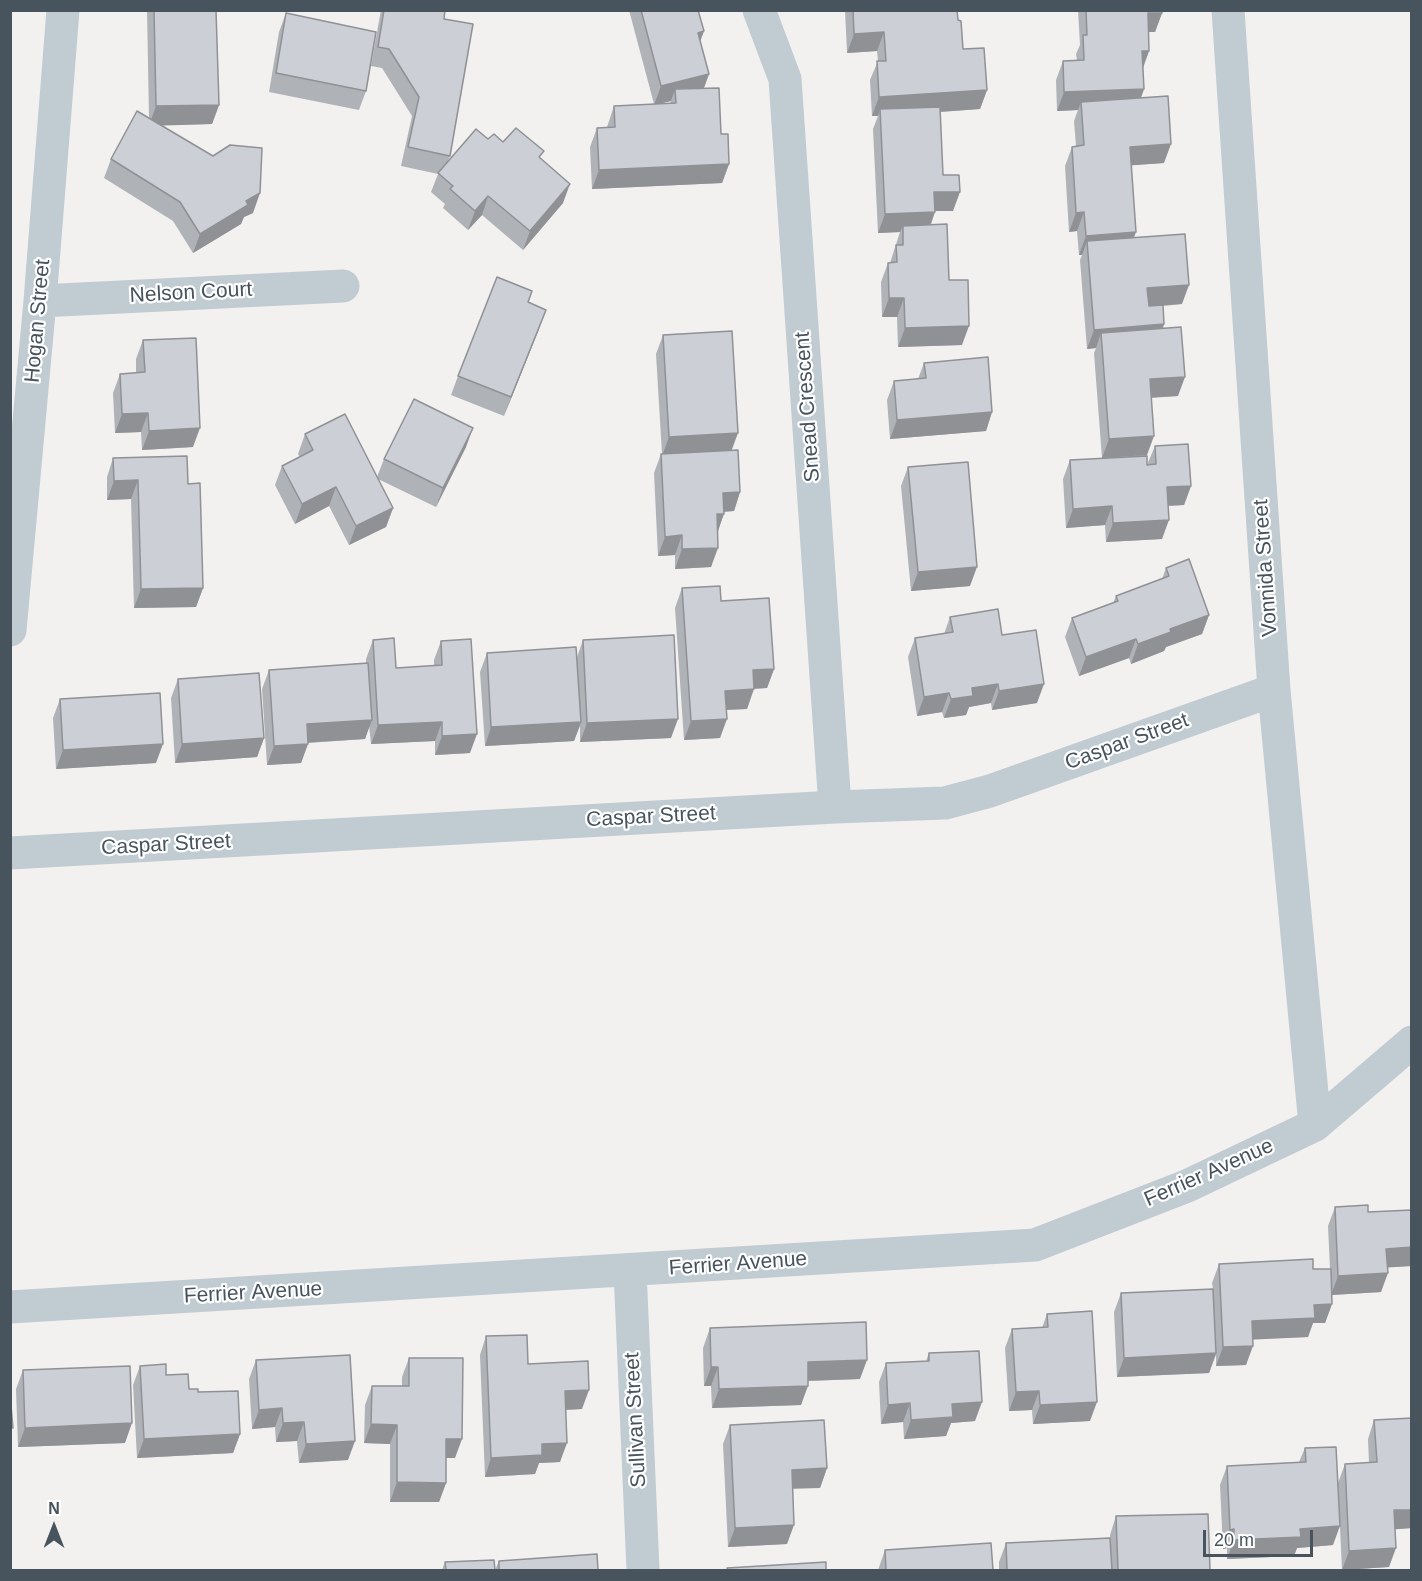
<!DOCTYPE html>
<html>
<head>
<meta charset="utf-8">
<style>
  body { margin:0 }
  #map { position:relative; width:1422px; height:1581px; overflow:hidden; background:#f3f0f0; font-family:Arial,sans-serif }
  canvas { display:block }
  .frame { position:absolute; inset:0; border:12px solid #47545e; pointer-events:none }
  .north { position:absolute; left:24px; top:1497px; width:60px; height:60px; -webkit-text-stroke:4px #fff; paint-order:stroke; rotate:0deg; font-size:16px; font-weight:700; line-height:24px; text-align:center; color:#47545e }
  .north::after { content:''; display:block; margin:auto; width:21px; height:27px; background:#47545e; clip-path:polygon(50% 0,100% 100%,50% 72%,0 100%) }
  .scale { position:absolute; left:1203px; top:1530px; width:110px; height:27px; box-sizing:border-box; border:3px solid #47545e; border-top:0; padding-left:8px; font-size:18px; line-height:21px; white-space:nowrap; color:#47545e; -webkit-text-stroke:4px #fff; paint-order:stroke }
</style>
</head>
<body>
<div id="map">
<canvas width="1422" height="1581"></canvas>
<div class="frame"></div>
<div class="north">N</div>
<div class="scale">20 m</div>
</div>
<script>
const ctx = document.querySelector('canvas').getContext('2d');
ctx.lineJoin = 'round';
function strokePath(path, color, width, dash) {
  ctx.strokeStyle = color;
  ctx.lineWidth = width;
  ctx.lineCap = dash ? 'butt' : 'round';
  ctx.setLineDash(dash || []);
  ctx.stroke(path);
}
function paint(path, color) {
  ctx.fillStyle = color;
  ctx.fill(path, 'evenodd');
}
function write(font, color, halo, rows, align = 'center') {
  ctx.font = font + ' Arial,sans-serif';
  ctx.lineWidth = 4.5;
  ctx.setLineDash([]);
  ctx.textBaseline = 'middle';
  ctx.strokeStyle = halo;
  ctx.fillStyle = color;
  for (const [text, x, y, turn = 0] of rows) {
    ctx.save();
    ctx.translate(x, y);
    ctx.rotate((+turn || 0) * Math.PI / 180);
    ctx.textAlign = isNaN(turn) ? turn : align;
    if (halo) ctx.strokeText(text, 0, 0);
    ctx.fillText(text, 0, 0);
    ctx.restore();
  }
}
strokePath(new Path2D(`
  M759 10 785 79 835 807
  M1228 10 1274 690 1315 1125
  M40 301 343 286
  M10 630 40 301 63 10
  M10 853 835 807 945 803 990 791 1274 690
  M630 1270 643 1570
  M10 1307 1035 1245 1187 1186 1315 1125 1412 1042`), '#c0cbd2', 33);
paint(new Path2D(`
  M147 10H216L219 105 212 124 161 125 253 213 244 217 241 224 193 253 173 221 104 178 111 159 149 118Z
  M381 10H445L444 19 450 156 448 161 488 139 503 142 541 159 563 203 523 250 482 215 468 230 443 208 445 204 431 192 438 174 401 166 412 116 382 68 371 66Z
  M629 10H698L704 31 700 41 709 74 704 88 721 134 729 164 722 183 592 189 590 147 597 128 607 127 614 106 654 104ZM671 101 670 104H659Z
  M845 10H957L958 20 963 49 987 90 980 109 940 112 943 175 953 211H935L931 225 949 280 962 345 898 347 897 317H882L881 282 888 263H890L900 232 878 233 873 129 878 116H872L870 80 878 61 877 51 847 53Z
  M1078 10H1162V13L1155 32H1149V51L1143 68 1144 89 1141 98 1164 163 1131 165 1134 237 1182 304 1163 306 1164 324 1163 329 1178 396 1151 398 1147 455V465L1155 446 1191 486 1184 505 1168 506 1162 539 1106 542 1105 525 1066 528 1063 479 1070 460 1102 458 1094 353 1096 348 1087 349 1080 260 1082 255H1079L1077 231 1069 232 1065 166 1072 147 1076 146 1074 121 1078 110 1057 111 1056 80 1063 61 1077 60 1076 54 1080 45Z
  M286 13 366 91 359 110 269 92 279 32Z
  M532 291 528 303 539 329 504 416 451 395 458 376Z
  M663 335 732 451 740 492 734 511 724 512 718 532 711 567 675 569V555L658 556 654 473 661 454H662L656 354Z
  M143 340 193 447 142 450 141 432 115 433 113 393 120 374 136 373V359Z
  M924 363 992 412 986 431 890 439 887 400 894 381 918 379Z
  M305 434 377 477 384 459 466 447 436 507 378 479 393 508 386 527 349 545 329 506 295 524 275 485 282 466 300 457 298 454Z
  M113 458 188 484 203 588 196 607 134 608 131 499 107 500V477Z
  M908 467 970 586 911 591 901 486Z
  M1166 568 1209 615 1202 634 1166 647 1164 651 1131 664 1129 658 1079 676 1065 637 1072 618 1113 603 1116 596 1162 579Z
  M682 588 721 601 774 669 767 688 753 689 747 709 727 710 720 738 684 740 675 608Z
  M950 617 1002 635 1037 703 992 710 991 703 969 707 966 715 944 718 942 712 917 716 908 657 915 638 944 634Z
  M373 640 396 668 434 666V660L441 641 470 753 435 755V741L371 744 369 725 365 739 308 743 301 763 267 765 262 689 269 670 366 663V659Z
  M583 640 671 738 580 742V726L574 741 485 746 480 672 487 653 577 657Z
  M178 679 264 738 257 757 175 763 171 698Z
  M60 699 156 763 56 769 53 718Z
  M1335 1207 1368 1212 1412 1210V1266L1387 1267 1381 1292 1332 1295V1304L1325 1323H1313L1308 1337 1253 1339 1246 1365 1216 1366V1355L1209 1373 1117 1377 1114 1312 1121 1293 1213 1289 1212 1283 1219 1264 1313 1269H1330L1328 1226Z
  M1047 1314 1090 1421 1033 1424 1032 1410 1009 1411 1005 1348 1012 1329 1042 1328Z
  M710 1328 860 1379 808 1381 801 1405 712 1408 711 1386H704L703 1348Z
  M486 1336 528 1364 582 1409 566 1410 560 1462 539 1463 535 1474 485 1477 480 1355Z
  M929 1353 975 1421 951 1423 946 1436 904 1439 903 1422 881 1424 879 1382 886 1363 926 1361Z
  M409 1358 455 1458H446V1483L439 1502H390V1444L364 1443 365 1405 372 1386H402V1377Z
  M256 1360 348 1460 299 1463 297 1441 276 1442 275 1427 252 1429 249 1379Z
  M140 1366 166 1375 189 1389 198 1392 240 1434 233 1453 137 1458 133 1385Z
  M23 1370 125 1443 18 1447 16 1389Z
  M1412 1418V1528L1395 1529 1389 1567 1342 1570 1338 1485 1333 1545 1297 1548 1294 1556 1227 1559V1548L1223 1549 1220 1485 1227 1466 1299 1462 1305 1448 1338 1483 1345 1464 1369 1463 1368 1439 1374 1420Z
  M730 1425 827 1468 820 1488H793L787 1544 728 1547 723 1444Z
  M1116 1516 1210 1570H999V1562L1006 1543 1110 1538V1535Z
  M885 1550 993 1570H878Z
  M499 1561 598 1570H442L445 1562 495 1570Z`), '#afb2b7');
paint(new Path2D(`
  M1148 13H1162L1155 32H1141Z
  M704 31 697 50 698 33Z
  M884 32 877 51 847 53 854 34Z
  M1142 51H1149L1142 70Z
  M709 74 702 93 675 89 671 101 654 105 661 86Z
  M1144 89 1137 108 1081 102 1078 110 1057 111 1064 92Z
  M987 90 980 109 880 116V109L878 116H872L879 97Z
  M219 105 212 124 149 126 156 106Z
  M1171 144 1164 163 1123 166 1130 147Z
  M729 164 722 183 592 189 599 170Z
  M570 184 563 203 523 250 530 231Z
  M934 192H960L953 211H927Z
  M260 193 253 213 244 217 241 224 193 253 200 234 246 201Z
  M488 196 482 215 468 230 475 211Z
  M935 212 928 231 903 226 900 232 878 233 885 214Z
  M1084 212 1077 231 1069 232 1076 213Z
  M1136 232 1129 251 1087 241 1082 255H1079L1086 236Z
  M1189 285 1182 304 1140 307 1147 288Z
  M889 298H904L897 317H882Z
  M546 310 539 329 504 416 511 397Z
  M1164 324 1157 343 1101 333 1096 348 1087 349 1094 330Z
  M969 326 962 345 898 347 905 328Z
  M1185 377 1178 396 1143 398 1150 379Z
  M992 412 986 431 890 439 897 420Z
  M148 413 141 432 115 433 122 414Z
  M200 428 193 447 142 450 149 431Z
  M473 428 466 447 436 507 443 488Z
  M738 433 731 452 662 456 669 437Z
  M1154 436 1147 455 1102 458 1109 439Z
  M138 480 131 499 107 500 114 481Z
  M1191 486 1184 505 1160 506 1167 487Z
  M336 487 329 506 295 524 302 504Z
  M740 492 734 511 716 512 723 493Z
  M1112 506 1105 525 1066 528 1073 509Z
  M393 508 386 527 349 545 356 526Z
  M717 514H724L717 533Z
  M1169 520 1162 539 1106 542 1113 523Z
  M682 535 675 555 658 556 665 537Z
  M718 548 711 567 675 569 682 549Z
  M977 567 970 586 911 591 918 572Z
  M203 588 196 607 134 608 141 589Z
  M1209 615 1202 634 1166 647 1164 651 1131 664 1138 644 1170 629Z
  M1136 639 1129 658 1079 676 1086 657Z
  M774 669 767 688 746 689 753 670Z
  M998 684 991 703 969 707 966 715 944 718 951 699 972 688Z
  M1044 684 1037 703 992 710 999 691Z
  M754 689 747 709 718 710 725 691Z
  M949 693 942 712 917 716 924 697Z
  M678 719 671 738 580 742 587 723Z
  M727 719 720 738 684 740 691 721Z
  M372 720 365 739 300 743 307 724Z
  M442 722 435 741 371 744 378 725Z
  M581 722 574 741 485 746 491 727Z
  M477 734 470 753 435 755 442 736Z
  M264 738 257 757 175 763 182 744Z
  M163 744 156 763 56 769 63 750Z
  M308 744 301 763 267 765 274 746Z
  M1412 1247V1266L1379 1268 1386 1249Z
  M1388 1273 1381 1292 1331 1295 1338 1276Z
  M1332 1304 1325 1323H1313L1308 1337 1245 1340 1252 1321 1314 1305Z
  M1253 1346 1246 1365 1216 1366 1223 1347Z
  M1216 1353 1209 1373 1117 1377 1124 1358Z
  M867 1360 860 1379 801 1381 808 1362Z
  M711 1367H718L711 1386H704Z
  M808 1386 801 1405 712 1408 719 1389Z
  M589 1390 582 1409 558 1410 565 1391Z
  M1039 1391 1032 1410 1009 1411 1016 1392Z
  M982 1402 975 1421 951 1423 946 1436 904 1439 911 1420 952 1404Z
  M1097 1402 1090 1421 1033 1424 1040 1405Z
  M910 1403 903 1422 881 1424 888 1405Z
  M282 1408 275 1427 252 1429 259 1410Z
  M304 1422 297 1441 276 1442 283 1423Z
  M132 1423 125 1443 18 1447 25 1428Z
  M371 1424 397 1425 390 1444 364 1443Z
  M240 1434 233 1453 137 1458 144 1439Z
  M446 1439H462L455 1458H439Z
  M355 1441 348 1460 299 1463 306 1444Z
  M567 1443 560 1462 539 1463 535 1474 485 1477 491 1458 542 1444Z
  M827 1468 820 1488 785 1489 792 1470Z
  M397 1482 446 1483 439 1502H390Z
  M1394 1510H1412V1528L1387 1530Z
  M794 1525 787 1544 728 1547 735 1528Z
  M1340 1526 1333 1545 1297 1548 1294 1556 1227 1559 1234 1540 1300 1529Z
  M1234 1529 1227 1548 1223 1549 1230 1530Z
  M1396 1548 1389 1567 1342 1570 1349 1551Z`), '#8f9195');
const building = new Path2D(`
  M154 10H216L219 105 156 106Z
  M384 10H445L444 19 473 24 450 156 408 147 419 97 389 49 378 47Z
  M641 10H698L704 31 698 33 709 74 661 86Z
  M853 10H957L958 20 961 21 963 49 984 48 987 90 879 97 877 61H886L884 32 854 34Z
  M1086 10H1162V13H1148L1149 51H1142L1144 89 1064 92 1063 61 1084 60 1083 35H1087Z
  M286 13 376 32 366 91 276 73Z
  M719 88 721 134H728L729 164 599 170 597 128 615 127 614 106 676 103 675 89Z
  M1168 96 1171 144 1130 147 1136 232 1086 236 1084 212 1076 213 1072 147 1084 145 1081 102Z
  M940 107 943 175H959L960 192H934L935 212 885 214 880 109Z
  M137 111 213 156 230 145 262 148 260 193 246 201 248 205 200 234 180 202 111 159Z
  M516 128 544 151 539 157 570 184 530 231 488 196 475 211 450 189 453 186 438 173 476 129 488 139 494 134 503 142Z
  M947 224 949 280H968L969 326 905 328 904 298H889L888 263 897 262 896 245H903V226Z
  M1185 234 1189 285 1147 288 1149 306 1163 305 1164 324 1094 330 1087 241Z
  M497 277 532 291 528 302 546 310 511 397 458 376Z
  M1181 327 1185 377 1150 379 1154 436 1109 439 1101 333Z
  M732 331 738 433 669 437 663 335Z
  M196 338 200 428 149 431 148 413 122 414 120 374 145 372 143 340Z
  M988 357 992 412 897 420 894 381 926 378 924 363Z
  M414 399 473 428 443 488 384 459Z
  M345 414 393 508 356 526 336 487 302 504 282 466 313 450 305 434Z
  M1188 444 1191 486 1167 487 1169 520 1113 523 1112 506 1073 509 1070 460 1147 456V465L1156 464 1155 446Z
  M738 450 740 492 723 493 724 514H717L718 548 682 549V535L665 537 661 454Z
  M187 456 188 484 200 483 203 588 141 589 138 480 114 481 113 458Z
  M968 462 977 567 918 572 908 467Z
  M1189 559 1209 615 1170 629 1171 632 1138 644 1136 639 1086 657 1072 618 1118 601 1116 596 1169 576 1166 568Z
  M720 586 721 601 769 598 774 669 753 670 754 689 725 691 727 719 691 721 682 588Z
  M998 609 1002 635 1036 630 1044 684 999 691 998 684 972 688 973 696 951 699 949 693 924 697 915 638 953 632 950 617Z
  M674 635 678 719 587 723 583 640Z
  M394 638 396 668 442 665 441 641 471 639 477 734 442 736V722L378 725 373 640Z
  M576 647 581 722 491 727 487 653Z
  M368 663 372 720 307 724 308 744 274 746 269 670Z
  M259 673 264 738 182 744 178 679Z
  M160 693 163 744 63 750 60 699Z
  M1368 1205V1212L1412 1210V1247L1386 1249 1388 1273 1338 1276 1335 1207Z
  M1313 1259V1269H1331L1332 1304 1314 1305 1315 1318 1252 1321 1253 1346 1223 1347 1219 1264Z
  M1213 1289 1216 1353 1124 1358 1121 1293Z
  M1092 1311 1097 1402 1040 1405 1039 1391 1016 1392 1012 1329 1048 1327 1047 1314Z
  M866 1322 867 1360 808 1362V1386L719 1389 718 1367H711L710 1328Z
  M527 1335 528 1364 588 1361 589 1390 565 1391 567 1443 542 1444V1455L491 1458 486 1336Z
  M979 1351 982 1402 952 1404 953 1417 911 1420 910 1403 888 1405 886 1363 929 1361V1353Z
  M350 1355 355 1441 306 1444 304 1422 283 1423 282 1408 259 1410 256 1360Z
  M409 1358H463L462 1439H446V1483L397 1482V1425L371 1424 372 1386H409Z
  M166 1364V1375L188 1374 189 1389H198V1392L238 1391 240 1434 144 1439 140 1366Z
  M130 1366 132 1423 25 1428 23 1370Z
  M10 1394 13 1428H10Z
  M1412 1418V1510H1394L1396 1548 1349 1551 1345 1464 1377 1462 1374 1420Z
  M824 1420 827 1468 792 1470 794 1525 735 1528 730 1425Z
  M1336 1447 1340 1526 1300 1529 1301 1537 1234 1540V1529L1230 1530 1227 1466 1306 1462 1305 1448Z
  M1208 1514 1210 1570H1118L1116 1516Z
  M1110 1538 1112 1570H1007L1006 1543Z
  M991 1543 993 1570H886L885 1550Z
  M597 1554 598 1570H499V1561Z
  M494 1560 495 1570H446L445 1562Z
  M826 1562V1570H728L727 1568Z`);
paint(building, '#cccfd5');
strokePath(building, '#8f9195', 1.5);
write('21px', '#47545e', '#fff', [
  ["Nelson Court",191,293,-3],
  ["Hogan Street",38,321,-85],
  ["Snead Crescent",808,407,-94],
  ["Vonnida Street",1266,568,-94],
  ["Caspar Street",1127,742,-20],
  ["Caspar Street",651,817,-3],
  ["Caspar Street",166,845,-3],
  ["Ferrier Avenue",1209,1173,-24],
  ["Ferrier Avenue",738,1264,-4],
  ["Ferrier Avenue",253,1293,-3],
  ["Sullivan Street",636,1420,-93]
]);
</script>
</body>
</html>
